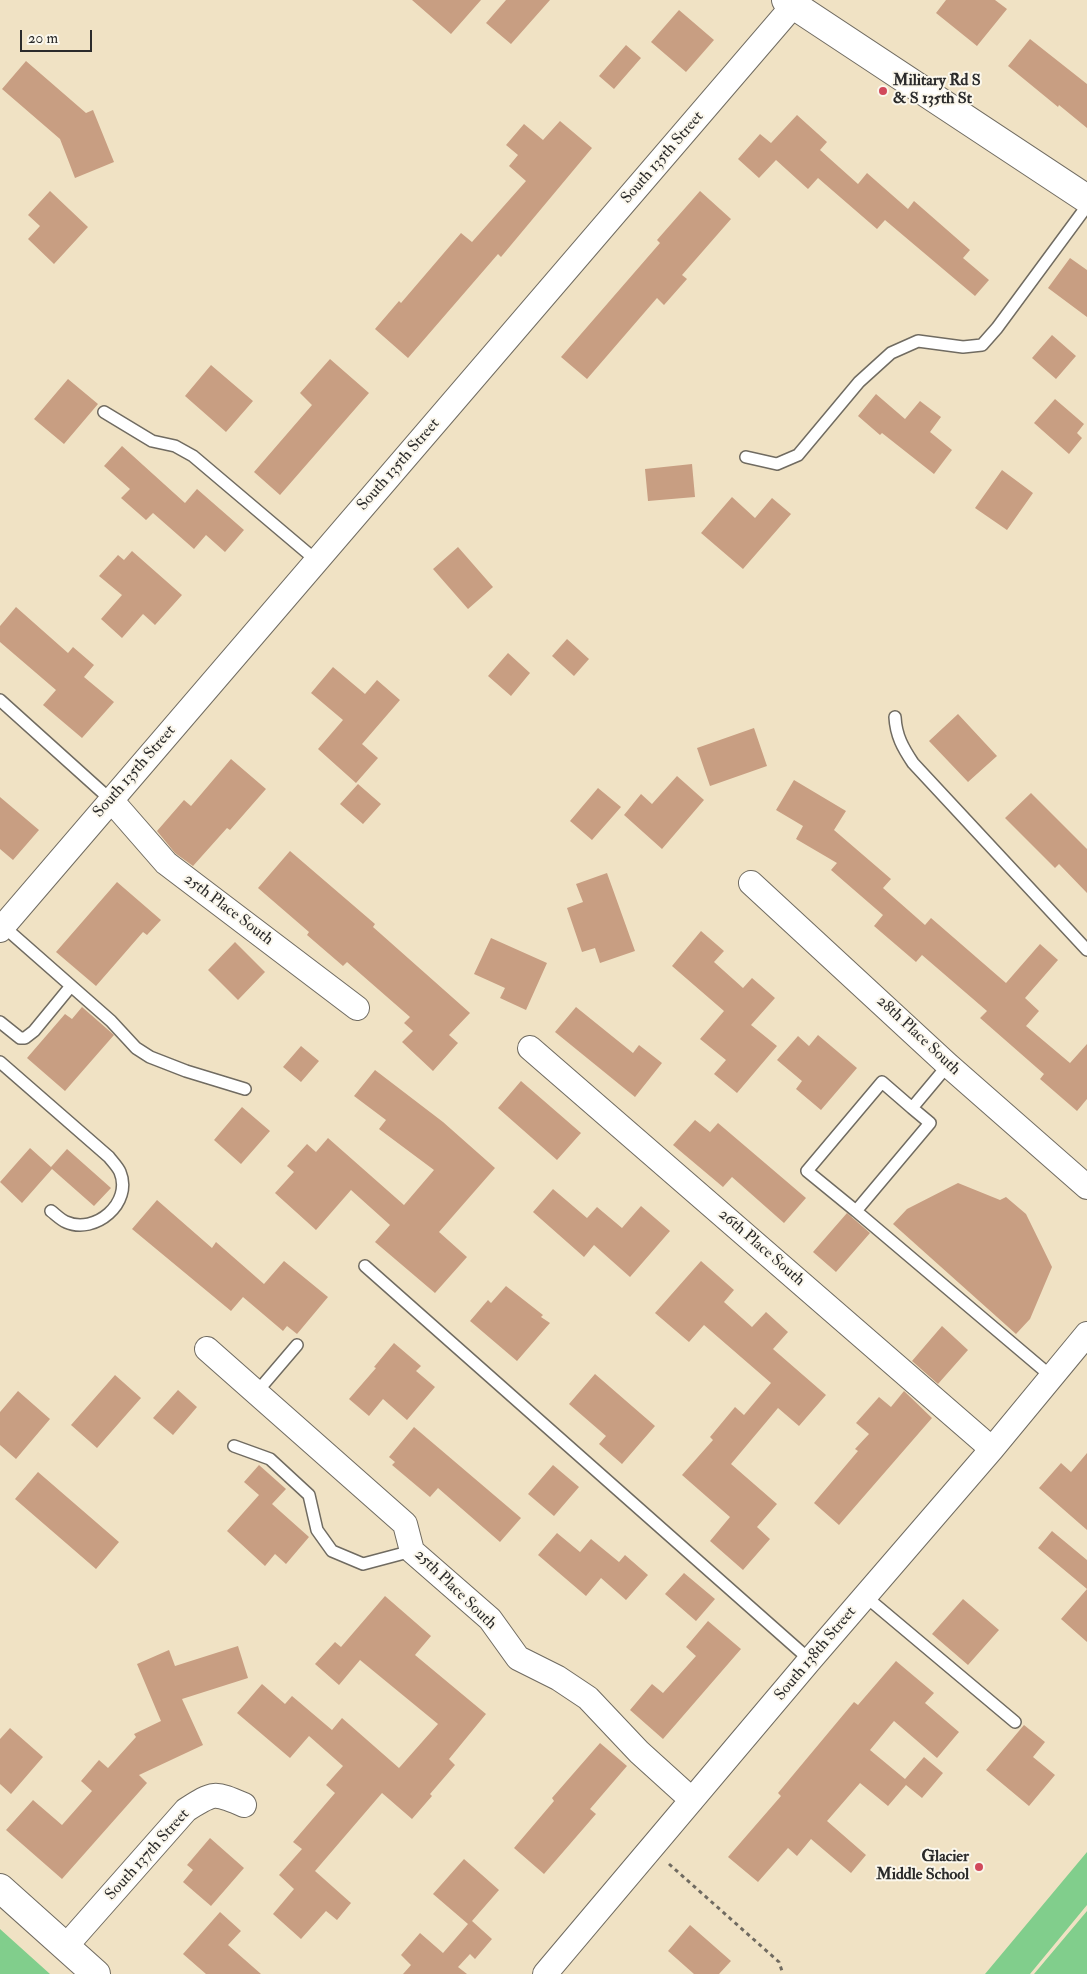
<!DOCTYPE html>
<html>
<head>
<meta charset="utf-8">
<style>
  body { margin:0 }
  #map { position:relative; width:1087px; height:1974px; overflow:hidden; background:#f0e2c4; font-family:"IM FELL Double Pica",serif }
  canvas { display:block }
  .scale { position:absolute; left:20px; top:30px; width:72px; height:22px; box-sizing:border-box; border:2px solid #2b2b2b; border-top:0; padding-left:6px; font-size:15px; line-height:18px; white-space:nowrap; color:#2b2b2b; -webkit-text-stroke:4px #fbf7ec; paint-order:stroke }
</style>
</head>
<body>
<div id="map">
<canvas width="1087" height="1974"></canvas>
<div class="scale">20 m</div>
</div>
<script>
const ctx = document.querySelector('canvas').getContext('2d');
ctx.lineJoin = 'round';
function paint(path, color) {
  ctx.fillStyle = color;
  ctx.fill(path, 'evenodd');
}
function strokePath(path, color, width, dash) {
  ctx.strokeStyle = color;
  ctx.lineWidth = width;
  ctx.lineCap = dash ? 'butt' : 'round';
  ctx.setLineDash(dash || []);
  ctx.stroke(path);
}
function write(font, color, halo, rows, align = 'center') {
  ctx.font = font + ' "IM FELL Double Pica",serif';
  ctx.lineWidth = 4;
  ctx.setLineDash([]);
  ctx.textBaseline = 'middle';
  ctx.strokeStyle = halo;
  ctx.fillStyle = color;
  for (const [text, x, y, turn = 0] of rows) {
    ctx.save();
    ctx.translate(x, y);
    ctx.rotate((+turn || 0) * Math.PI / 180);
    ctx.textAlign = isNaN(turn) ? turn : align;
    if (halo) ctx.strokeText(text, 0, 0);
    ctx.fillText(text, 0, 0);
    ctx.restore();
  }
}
paint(new Path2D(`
  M1087 1852V1905L1030 1974H985Z
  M1087 1911V1974H1034Z
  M0 1929 50 1974H0Z`), '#81ce8c');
paint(new Path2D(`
  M412 0H481L451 34Z
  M506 0H550L511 44 486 23Z
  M946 0H995L1007 9 977 46 936 13Z
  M679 10 714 40 686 72 651 42Z
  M1030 39 1087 84V128L1059 105 1058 107 1008 66Z
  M626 45 641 58 614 89 599 76Z
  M26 61 86 113 93 110 114 162 75 178 60 139 2 89Z
  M797 115 827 142 820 150 858 184 867 173 908 209 914 201 970 250 963 258 989 280 975 296 885 220 877 229 818 178 808 189 776 160 759 178 738 159 760 134 771 143Z
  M560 121 592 148 501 257 498 254 408 358 375 329 399 301 401 303 461 233 472 242 526 181 509 166 518 155 506 145 524 124 543 140Z
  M50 191 88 227 54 264 28 239 40 226 28 215Z
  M700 191 731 219 682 275 687 279 664 305 657 298 587 379 561 357 660 243 657 240Z
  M1070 258 1087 270V317L1048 288Z
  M1052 335 1076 356 1056 379 1032 358Z
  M330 359 369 393 280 495 254 472 312 405 300 393Z
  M211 365 253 401 226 432 185 396Z
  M68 379 98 404 64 444 34 419Z
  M876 394 905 419 920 401 941 417 930 432 952 450 934 474 882 433 880 435 858 416Z
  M1055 399 1084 424 1077 433 1082 438 1069 454 1034 423Z
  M122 446 185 503 197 489 244 530 225 552 206 535 194 549 153 513 146 520 121 498 130 489 104 466Z
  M692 464 695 497 648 501 645 469Z
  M1002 470 1033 493 1007 530 975 508Z
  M732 497 755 518 772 498 791 514 743 569 701 533Z
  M458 547 493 587 468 609 433 569Z
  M132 551 182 595 155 625 143 614 122 638 101 619 122 595 99 576 118 555 124 560Z
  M16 607 68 653 73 647 94 665 84 677 114 702 82 738 43 705 56 690 0 642V626Z
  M567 639 589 659 574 676 552 656Z
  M508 653 530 673 511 696 488 676Z
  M333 667 365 694 377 680 400 700 362 744 378 758 356 783 318 749 343 720 311 693Z
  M958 714 997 756 968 782 929 741Z
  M754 728 767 766 710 786 697 748Z
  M231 759 266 789 230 830 227 828 193 866 175 853 157 831 184 800 191 806Z
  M677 776 704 800 662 849 624 815 641 794 652 804Z
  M794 780 846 811 834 830 891 879 883 888 925 925 931 918 1006 983 1040 944 1058 960 1025 998 1039 1011 1026 1026 1070 1063 1087 1044V1099L1077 1111 1040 1079 1044 1074 980 1018 987 1011 922 955 916 962 874 926 883 915 831 870 837 863 796 839 803 826 776 810Z
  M358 784 381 804 363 824 340 804Z
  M598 788 621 807 592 840 570 821Z
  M1031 793 1087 849V893L1059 864 1055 868 1005 818Z
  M0 797 39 830 13 860 0 849Z
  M290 851 375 924 373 927 470 1013 449 1035 458 1043 433 1071 402 1042 413 1031 404 1023 410 1017 347 962 343 966 307 935 309 932 258 888Z
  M607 873 635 951 600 963 595 948 582 952 567 908 583 902 576 884Z
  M117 882 161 920 147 935 143 932 96 986 56 952Z
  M701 931 724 951 714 962 743 988 752 978 775 998 751 1025 777 1046 737 1093 714 1074 726 1060 700 1039 724 1011 672 966Z
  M491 938 547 963 526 1010 500 998 505 988 474 974Z
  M235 942 265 972 238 1000 208 970Z
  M82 1007 114 1035 65 1091 27 1058 65 1014 72 1019Z
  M576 1007 633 1053 639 1045 662 1063 635 1097 555 1032Z
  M818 1035 857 1068 821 1110 796 1089 802 1081 777 1060 798 1036 809 1046Z
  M301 1046 319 1061 301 1082 283 1067Z
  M375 1070 443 1122 495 1168 439 1232 467 1257 435 1293 375 1242 390 1225 351 1190 316 1230 275 1193 294 1172 287 1166 307 1144 316 1152 328 1138 404 1205 434 1170 379 1129 386 1120 354 1096Z
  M521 1081 581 1133 557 1160 498 1108Z
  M242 1107 270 1131 241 1164 214 1140Z
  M695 1120 710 1132 718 1123 806 1198 784 1223 732 1177 723 1187 673 1145Z
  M30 1148 51 1167 67 1149 111 1188 94 1206 52 1169 22 1203 0 1182Z
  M958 1183 1000 1200 1006 1197 1026 1214 1052 1267 1030 1319 1016 1334 893 1224 907 1209Z
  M553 1189 587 1218 597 1207 622 1228 641 1206 670 1231 630 1277 594 1245 584 1257 533 1212Z
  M157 1200 212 1248 216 1242 264 1284 284 1261 328 1297 297 1334 287 1326 283 1331 243 1297 231 1311 132 1229Z
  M847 1213 870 1233 836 1272 813 1252Z
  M701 1261 734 1290 724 1302 752 1327 766 1312 788 1332 773 1349 826 1395 799 1426 778 1408 731 1464 777 1504 757 1527 770 1539 743 1570 710 1541 730 1517 682 1475 713 1440 710 1437 735 1407 744 1415 771 1383 704 1325 689 1342 655 1313Z
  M506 1286 543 1315 541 1317 550 1323 517 1361 470 1321 488 1300 491 1303Z
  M942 1326 968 1350 938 1384 912 1361Z
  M394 1343 421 1366 416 1371 435 1387 407 1420 383 1399 369 1416 349 1399 376 1368 374 1367Z
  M595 1374 655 1426 622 1464 599 1444 606 1436 569 1404Z
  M115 1375 141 1398 97 1448 71 1425Z
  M178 1390 197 1407 173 1435 153 1418Z
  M18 1391 50 1419 16 1459 0 1445V1412Z
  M904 1391 932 1418 839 1525 814 1503 858 1451 855 1449 869 1434 856 1423 879 1397 891 1407Z
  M414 1427 521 1518 500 1542 438 1488 430 1497 392 1465 395 1462 389 1457Z
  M1087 1453V1530L1039 1488 1061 1463 1071 1472Z
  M259 1465 286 1489 272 1504 309 1537 286 1564 275 1554 265 1566 227 1531 259 1495 244 1482Z
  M553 1465 579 1487 554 1516 528 1494Z
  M38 1472 119 1542 96 1569 15 1499Z
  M1052 1531 1087 1560V1589L1038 1548Z
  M557 1533 580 1552 591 1539 619 1562 625 1555 648 1575 626 1600 601 1578 586 1596 538 1555Z
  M684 1573 715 1599 696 1621 665 1594Z
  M1087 1589V1642L1061 1619Z
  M385 1596 431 1636 415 1655 486 1714 449 1759 455 1765 430 1794 432 1796 412 1819 382 1793 315 1871 351 1903 337 1920 326 1911 301 1939 273 1914 294 1889 279 1875 302 1849 293 1842 335 1793 326 1785 343 1766 309 1736 290 1758 237 1713 262 1684 285 1704 292 1696 332 1730 342 1718 399 1768 438 1724 360 1660 339 1685 315 1664 335 1642 341 1647Z
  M963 1599 999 1630 968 1665 932 1634Z
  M708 1621 741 1649 663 1739 630 1710 652 1684 663 1693 696 1656 686 1647Z
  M238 1646 248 1678 182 1699 203 1745 139 1775 147 1783 62 1879 6 1830 33 1800 62 1825 92 1791 81 1781 99 1760 108 1768 136 1737 134 1734 161 1721 137 1664 169 1650 175 1666Z
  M896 1661 934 1693 925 1703 959 1732 937 1758 894 1721 870 1750 905 1779 924 1757 943 1773 922 1798 906 1785 888 1806 860 1783 827 1821 866 1855 851 1873 811 1839 797 1856 788 1848 758 1882 728 1857 781 1796 778 1793 854 1702 858 1705Z
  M1024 1725 1045 1742 1033 1757 1055 1775 1029 1806 986 1770Z
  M10 1728 43 1757 11 1794 0 1784V1739Z
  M600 1743 627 1766 590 1809 596 1814 544 1874 514 1848 554 1801 552 1798Z
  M210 1838 244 1868 211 1906 183 1882 193 1870 187 1865Z
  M464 1859 499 1890 472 1921 492 1939 475 1959 470 1954 458 1967 467 1974H403L411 1965 401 1955 420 1933 443 1953 468 1924 433 1894Z
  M220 1912 241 1931 228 1945 261 1974H206L183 1954Z
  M690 1925 731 1961 719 1974H694L668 1951Z`), '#c89e82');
const service = new Path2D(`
  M104 412 152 441 175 446 193 456 317 561
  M746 457 777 464 798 455 859 382 891 353 918 341 963 347 982 345 997 328 1087 206
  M0 700 111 800
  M895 717C896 736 903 748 913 763L1087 950
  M3 926 111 1021 136 1048 150 1057 186 1071 245 1089
  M0 1022 20 1038H25L34 1031 71 986
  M0 1062 109 1157C112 1161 118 1167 120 1172 133 1203 95 1235 66 1222 61 1220 55 1214 51 1211
  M912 1108 930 1123 856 1211 1052 1377
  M856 1211 807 1171 882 1082 912 1108 948 1065
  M365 1266 810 1660
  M256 1393 297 1345
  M234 1446 270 1459 309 1495 317 1530 332 1551 363 1564 412 1551
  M865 1596 1015 1722`);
const minor = new Path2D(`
  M111 800 166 863 357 1008
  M751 883 948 1065 1087 1187
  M0 930 798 0
  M530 1048 992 1449
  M207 1349 405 1524 412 1551 490 1619 518 1658 558 1678 588 1698 639 1752 692 1800
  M66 1946 186 1810C214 1792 214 1792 244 1805
  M545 1974 810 1660 992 1449 1087 1334`);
const tertiary = new Path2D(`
  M786 0 1087 199
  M0 1888 96 1974`);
strokePath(service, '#706b61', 14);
strokePath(minor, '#706b61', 26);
strokePath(tertiary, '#706b61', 30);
strokePath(new Path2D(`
  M669 1864 779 1962 783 1974`), '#706b61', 3, [4, 4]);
strokePath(service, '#fff', 11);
strokePath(minor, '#fff', 24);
strokePath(tertiary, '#fff', 28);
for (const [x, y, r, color] of [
  [883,91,5,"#d1495b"],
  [979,1867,5,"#d1495b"]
]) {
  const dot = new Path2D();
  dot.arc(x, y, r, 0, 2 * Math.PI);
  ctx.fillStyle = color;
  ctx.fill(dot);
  strokePath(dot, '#fbf7ec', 2);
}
write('bold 16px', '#2b2b2b', '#fbf7ec', [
  ["Military Rd S",893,82],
  ["& S 135th St",893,100],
  ["Glacier",969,1858,"right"],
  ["Middle School",969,1876,"right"]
], 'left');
write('16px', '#2b2b2b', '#fbf7ec', [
  ["South 135th Street",663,158,-49],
  ["South 135th Street",399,465,-49],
  ["South 135th Street",135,772,-49],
  ["25th Place South",228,910,37],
  ["28th Place South",918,1036,43],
  ["26th Place South",761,1248,41],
  ["25th Place South",455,1590,44],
  ["South 138th Street",816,1654,-50],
  ["South 137th Street",148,1855,-48]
]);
</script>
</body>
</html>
